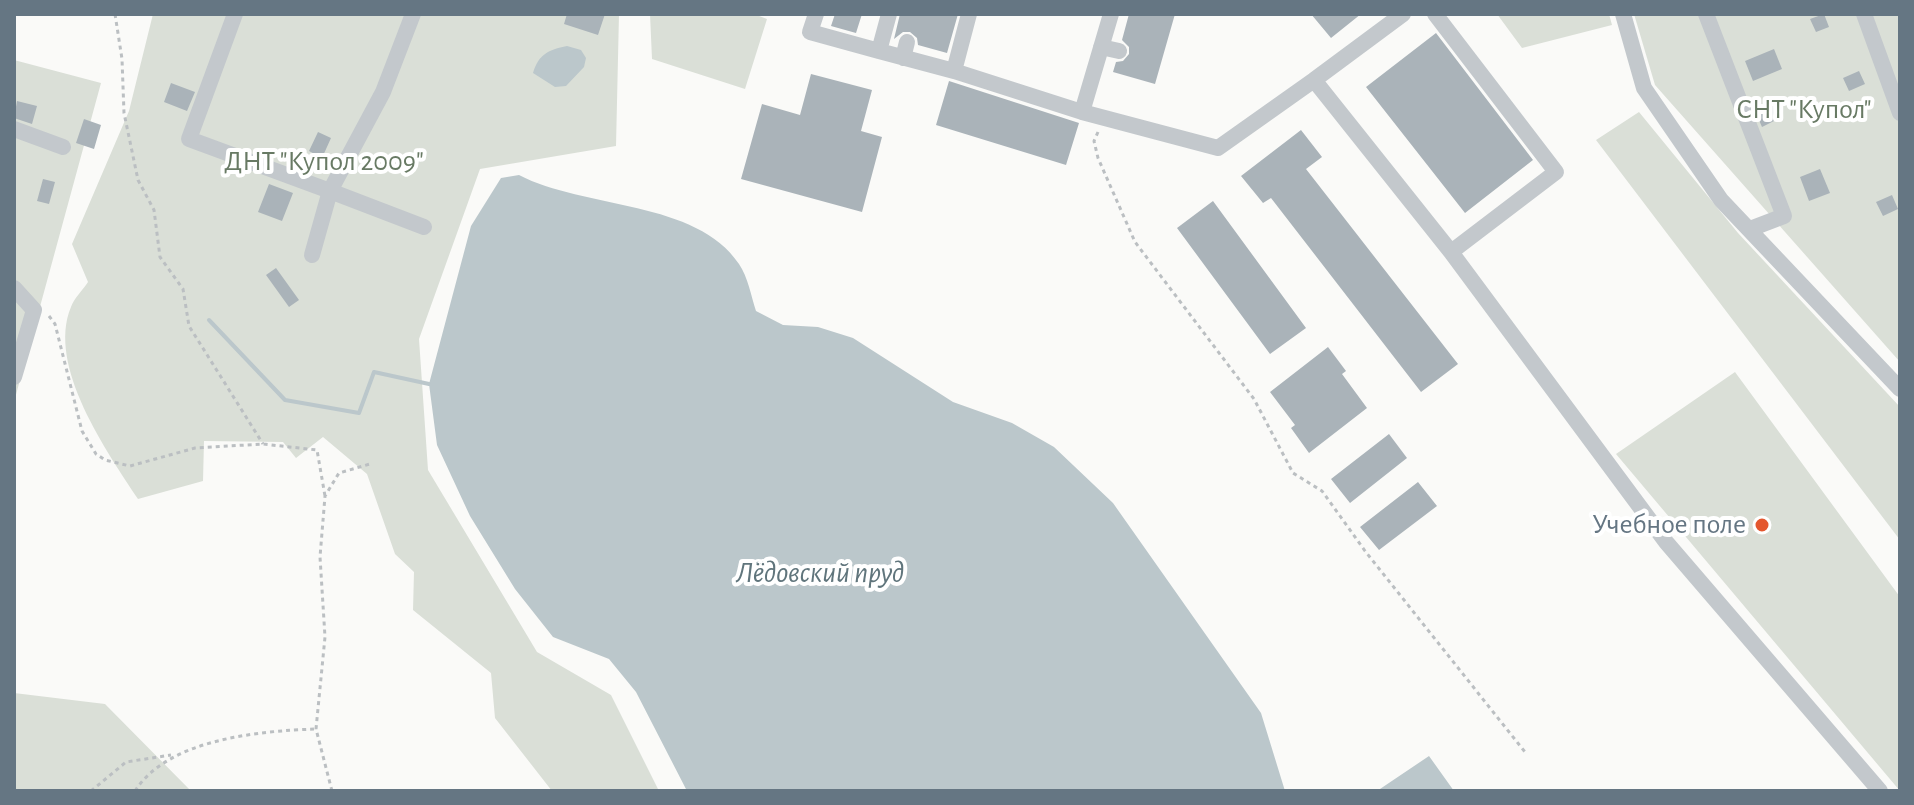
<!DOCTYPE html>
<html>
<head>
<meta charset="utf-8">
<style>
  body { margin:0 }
  #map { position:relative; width:1914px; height:805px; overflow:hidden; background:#fafaf8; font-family:"Alegreya Sans",sans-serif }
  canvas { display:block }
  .frame { position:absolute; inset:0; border:16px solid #657683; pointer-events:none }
</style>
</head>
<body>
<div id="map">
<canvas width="1914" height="805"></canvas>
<div class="frame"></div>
</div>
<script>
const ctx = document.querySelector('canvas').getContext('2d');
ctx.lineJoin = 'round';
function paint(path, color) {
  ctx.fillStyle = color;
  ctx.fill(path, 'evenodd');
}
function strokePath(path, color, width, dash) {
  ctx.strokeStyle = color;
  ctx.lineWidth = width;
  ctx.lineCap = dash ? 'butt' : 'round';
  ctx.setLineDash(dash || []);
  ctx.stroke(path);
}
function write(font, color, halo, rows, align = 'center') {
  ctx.font = font + ' "Alegreya Sans",sans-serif';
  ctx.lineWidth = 8;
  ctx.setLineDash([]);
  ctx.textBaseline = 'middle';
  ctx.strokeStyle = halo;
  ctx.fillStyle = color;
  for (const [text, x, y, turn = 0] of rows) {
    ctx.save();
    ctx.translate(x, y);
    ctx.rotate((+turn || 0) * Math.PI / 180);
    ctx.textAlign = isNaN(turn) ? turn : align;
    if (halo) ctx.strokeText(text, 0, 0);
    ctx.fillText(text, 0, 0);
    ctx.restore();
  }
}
paint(new Path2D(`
  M153 14H619L616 146 480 169 419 339 428 470 537 652 611 695 659 791H552L495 718 491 673 413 610 414 572 395 554 367 474 323 437 296 458 283 442 204 441 203 481 138 499C108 453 46 366 71 307 74 298 83 290 88 282L72 244 129 111Z
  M650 14H754L767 19 745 89 652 59Z
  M1497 14H1609L1612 25 1522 48Z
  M1634 14H1900V362L1655 85Z
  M14 60 101 83 14 402Z
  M1639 112 1738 233 1900 407V540L1596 140Z
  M1735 372 1900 597V791L1616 454Z
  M14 693 105 704 191 791H14Z`), '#dadfd7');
paint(new Path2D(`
  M567 46 581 50 586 58 584 67 566 86 555 87 533 73C539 54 548 50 567 46Z
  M519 175C584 209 697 200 739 264 748 277 751 296 756 311L783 325 818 327 853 338 953 402 1012 423 1054 447 1113 503 1261 713 1285 791H687L636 692 609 659 553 637 515 589 470 516 437 445 429 384 471 226 501 178Z
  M1429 756 1454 791H1377Z`), '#bbc7cb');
strokePath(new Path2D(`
  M209 320 285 400 359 413 374 372 429 384`), '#bbc7cb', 4);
paint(new Path2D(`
  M567 14H605L598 35 564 24Z
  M835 14H862L856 33 831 26Z
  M900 14H958L947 53 918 45 917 38 910 32H903L894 39Z
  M1129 14H1175L1155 84 1113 72 1116 62 1123 61 1129 54V47L1122 40Z
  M1311 14H1361L1331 38Z
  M1824 14 1829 27 1816 32 1810 19Z
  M1436 33 1533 160 1465 213 1366 87Z
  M1774 49 1782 69 1753 81 1745 61Z
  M1859 71 1865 84 1849 91 1843 78Z
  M811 74 872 90 861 131 882 137 862 212 741 179 762 104 800 115Z
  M949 81 1079 123 1066 165 936 125Z
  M171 83 195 92 187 111 164 102Z
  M17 101 37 106 32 124 14 118Z
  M1774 101 1782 117 1762 127 1755 111Z
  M84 119 101 125 94 149 76 143Z
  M1301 130 1322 157 1306 169 1458 364 1421 392 1271 198 1263 203 1241 176Z
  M318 132 331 138 322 158 309 151Z
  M1820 169 1830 193 1809 201 1800 177Z
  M43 179 55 182 49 204 37 201Z
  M269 184 293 193 282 221 258 212Z
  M1892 195 1898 209 1883 216 1876 202Z
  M1213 201 1306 328 1270 354 1177 228Z
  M276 268 299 300 289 307 266 275Z
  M1328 347 1346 371 1342 374 1367 408 1309 453 1291 428 1295 425 1270 392Z
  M1389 434 1407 458 1350 503 1331 479Z
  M1418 482 1437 506 1379 550 1360 527Z`), '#aab3b9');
strokePath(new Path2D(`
  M115 14 122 59 124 113 138 180 154 210 160 257 183 289 189 326 263 444
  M1098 132 1094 141 1098 158 1135 242 1254 399 1293 473 1322 491 1365 551 1525 752
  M49 316 55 324 82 431 96 454 105 460 130 466 195 448 263 444 317 450 325 496
  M91 791 126 762 171 755
  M135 791C168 739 259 731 316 729
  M332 791 316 729 325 637 320 557 325 496 339 473 370 464`), '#bbbfc2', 3, [4, 4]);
strokePath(new Path2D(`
  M235 14 189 139 330 191 383 92 413 14
  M816 14 810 32 879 51
  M889 14 879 51 954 71
  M969 14 954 71 1082 112 1218 148 1314 80 1451 252 1666 542 1880 791
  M1435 14 1556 172 1451 252
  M1623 14 1644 88 1721 200 1900 389
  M1706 14 1784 216 1750 229
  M1864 14 1900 113
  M1101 47 1119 51
  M903 58 907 42
  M1314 80 1403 14
  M1082 112 1111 14
  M14 129 63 147
  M312 255 330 191 424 227
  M14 288 34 310 14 377`), '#c3c8cc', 16);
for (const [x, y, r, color] of [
  [1762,525,8,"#e4572e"]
]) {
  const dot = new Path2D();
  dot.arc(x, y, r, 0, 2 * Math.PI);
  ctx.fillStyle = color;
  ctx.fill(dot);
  strokePath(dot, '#fff', 3);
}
write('28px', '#687a64', '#fff', [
  ["СНТ \"Купол\"",1804,110],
  ["ДНТ \"Купол 2009\"",324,162]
]);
write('28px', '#657683', '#fff', [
  ["Учебное поле",1746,525]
], 'right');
write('italic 30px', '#60757c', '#fff', [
  ["Лёдовский пруд",820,573]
]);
</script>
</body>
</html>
